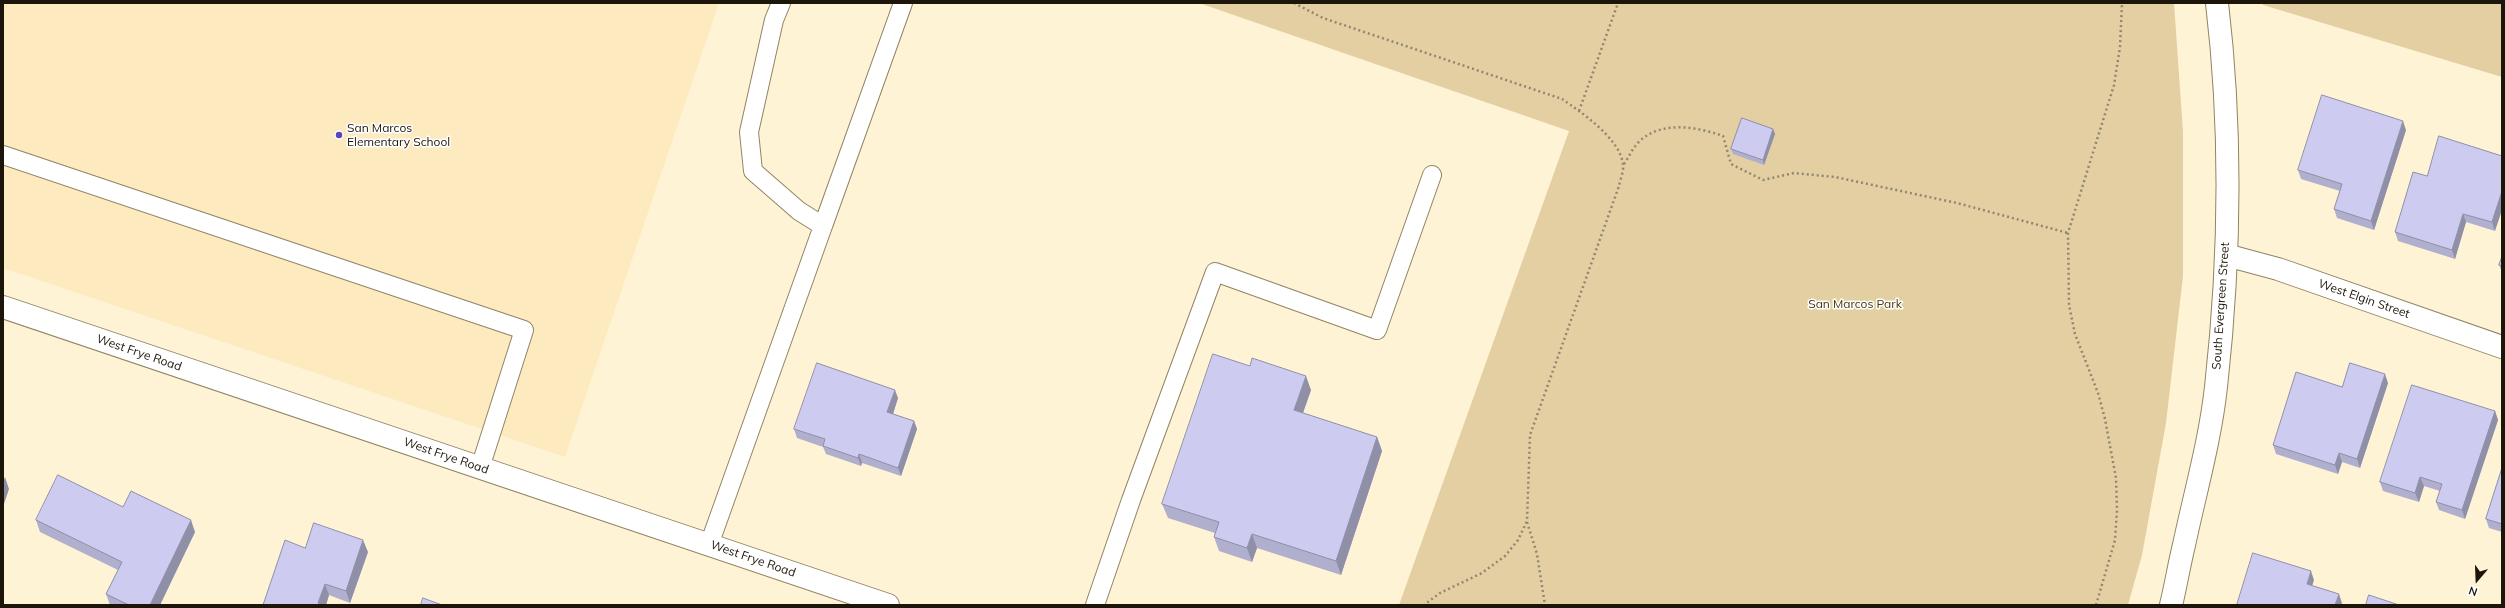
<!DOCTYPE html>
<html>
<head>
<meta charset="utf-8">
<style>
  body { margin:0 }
  #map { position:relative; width:2505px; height:608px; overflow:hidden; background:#fff3d6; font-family:Mulish,sans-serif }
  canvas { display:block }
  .frame { position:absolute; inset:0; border:4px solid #1c160a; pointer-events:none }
  .north { position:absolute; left:2457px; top:560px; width:40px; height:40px; -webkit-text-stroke:3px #fff; paint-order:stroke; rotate:199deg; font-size:11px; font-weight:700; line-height:16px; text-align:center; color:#1c160a }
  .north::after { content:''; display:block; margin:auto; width:14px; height:18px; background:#1c160a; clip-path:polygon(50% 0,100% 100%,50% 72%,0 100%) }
</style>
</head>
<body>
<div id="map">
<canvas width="2505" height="608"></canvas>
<div class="frame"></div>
<div class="north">N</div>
</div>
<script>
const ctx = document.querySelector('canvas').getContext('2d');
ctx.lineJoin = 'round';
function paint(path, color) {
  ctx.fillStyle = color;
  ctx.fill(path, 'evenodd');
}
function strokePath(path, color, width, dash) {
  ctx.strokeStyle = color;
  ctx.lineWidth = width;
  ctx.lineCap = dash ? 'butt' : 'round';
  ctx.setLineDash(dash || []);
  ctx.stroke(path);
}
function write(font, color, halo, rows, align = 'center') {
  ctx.font = font + ' Mulish,sans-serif';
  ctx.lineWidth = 3;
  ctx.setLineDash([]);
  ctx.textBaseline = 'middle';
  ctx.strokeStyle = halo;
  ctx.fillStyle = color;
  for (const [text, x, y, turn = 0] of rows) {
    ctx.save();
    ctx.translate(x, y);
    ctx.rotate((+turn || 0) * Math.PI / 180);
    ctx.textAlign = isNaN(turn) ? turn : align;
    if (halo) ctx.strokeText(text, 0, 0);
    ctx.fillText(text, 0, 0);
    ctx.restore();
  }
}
paint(new Path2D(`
  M3 3H719L565 457 3 268Z`), '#fdeabf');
paint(new Path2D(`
  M1199 3H2174L2183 132V276L2166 423 2142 555 2128 605H1399L1569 131Z
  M2262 3H2502V77L2263 5Z`), '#e3cfa1');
const service = new Path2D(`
  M3 155 524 330 480 468
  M823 226 903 3
  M709 545 823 226 799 211 753 171 749 132 774 20 781 3
  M1095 605 1131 500 1215 272 1377 330 1432 175`);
const minor = new Path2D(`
  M2226 255 2278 269 2502 347
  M2171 605C2176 585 2179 565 2184 545 2195 493 2210 441 2216 387 2230 261 2232 129 2217 3`);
const tertiary = new Path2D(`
  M3 307 888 605`);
strokePath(service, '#918463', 20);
strokePath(minor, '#918463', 24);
strokePath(tertiary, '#918463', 24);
strokePath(new Path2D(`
  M1294 3 1323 18 1562 99C1581 112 1621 139 1623 165 1624 171 1620 180 1619 186L1530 435 1527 521 1518 540 1505 556 1482 573 1440 593 1424 605
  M1579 111 1618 3
  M1624 164C1629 157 1634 145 1642 139 1664 121 1698 127 1723 136L1731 164 1763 180 1794 173 1835 177 1957 203 2068 233
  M1527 522 1537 554 1545 605
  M2096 605 2115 540 2117 510 2116 478 2105 419 2098 393 2075 334 2069 305 2068 233 2114 85 2120 47 2122 3`), '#908772', 2.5, [2, 3]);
strokePath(service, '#fff', 18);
strokePath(minor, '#fff', 22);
strokePath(tertiary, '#fff', 22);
paint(new Path2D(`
  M1773 129 1775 134 1764 165 1733 154 1731 149Z
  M2406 130 2374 230 2337 218 2334 209 2340 191 2301 179 2298 170Z
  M2502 156 2495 231 2466 222 2455 259 2398 241 2395 232 2427 176Z
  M2502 257V272L2499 265Z
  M2388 383 2360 468 2342 462 2338 474 2276 454 2273 445 2342 387Z
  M1311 390 1303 413 1377 437 1382 451 1341 575 1257 548 1252 562 1219 551 1214 537 1215 533 1168 518 1162 504Z
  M898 398 893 414 914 421 917 429 901 476 862 463 861 466 826 454 823 447 797 438 794 429Z
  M2495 411 2498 420 2465 519 2439 510 2436 502 2440 491 2424 486 2419 502 2383 491 2380 482Z
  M2502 468V532L2489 528 2486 519Z
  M123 507 195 532 160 605H110L106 594 118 570 40 532 36 520Z
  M305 548 368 552 350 603 329 595 326 605H263Z`), '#b0afce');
paint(new Path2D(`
  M2403 121 2406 130 2374 230 2371 221Z
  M1773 129 1775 134 1764 165 1763 160Z
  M2502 191V210L2495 231 2492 222Z
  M2463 214 2466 222 2455 259 2452 250Z
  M2385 374 2388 383 2360 468 2357 459Z
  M1306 376 1311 390 1299 424 1294 410Z
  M895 390 898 398 891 420 887 412Z
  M2495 411 2498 420 2465 519 2462 510Z
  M914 421 917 429 901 476 898 468Z
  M1377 437 1382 451 1341 575 1336 561Z
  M2339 453 2342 462 2338 474 2335 465Z
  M859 454 862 463 861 466 858 458Z
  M5 477 9 489 3 507V482Z
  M2420 477 2424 486 2419 502 2415 493Z
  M191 520 195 532 160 605H150Z
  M1252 534 1257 548 1252 562 1247 548Z
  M363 540 368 552 350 603 346 591Z
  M2311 571 2314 580 2310 593 2307 584Z
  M325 584 329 595 326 605H319L318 603Z
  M2339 594 2342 603 2341 605H2335Z`), '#908fa8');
const building = new Path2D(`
  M2322 95 2403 121 2371 221 2334 209 2342 184 2298 170Z
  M1742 118 1773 129 1763 160 1731 149Z
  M2439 136 2502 156V191L2492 222 2463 214 2452 250 2395 232 2413 172 2427 176Z
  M2502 257V266L2499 265Z
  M1213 354 1250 366 1252 358 1306 376 1294 410 1377 437 1336 561 1252 534 1247 548 1214 537 1219 522 1162 504Z
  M817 363 895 390 887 412 914 421 898 468 859 454 858 458 823 446 825 439 794 429Z
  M2350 363 2385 374 2357 459 2339 453 2335 465 2273 445 2296 372 2342 387Z
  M2412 385 2495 411 2462 510 2436 502 2442 484 2420 477 2415 493 2380 482Z
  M2502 468V524L2486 519Z
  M58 475 123 507 131 491 191 520 150 605H129L106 594 122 562 36 520Z
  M314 523 363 540 346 591 325 584 318 603 323 605H263L285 540 305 548Z
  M2253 553 2311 571 2307 584 2339 594 2335 605H2237Z
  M2369 595 2399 605H2366Z
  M423 598 442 605H421Z`);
paint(building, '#cdccf0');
strokePath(building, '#908fa8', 1);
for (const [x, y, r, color] of [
  [339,135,4,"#5a43bb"]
]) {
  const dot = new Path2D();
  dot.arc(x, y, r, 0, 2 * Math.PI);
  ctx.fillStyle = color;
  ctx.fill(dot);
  strokePath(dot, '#fff', 1.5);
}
write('12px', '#1c160a', '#fff', [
  ["San Marcos",347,128],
  ["Elementary School",347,142]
], 'left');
write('12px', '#1c160a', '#fff', [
  ["West Elgin Street",2364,299,19],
  ["South Evergreen Street",2221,306,-86],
  ["West Frye Road",139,353,19],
  ["West Frye Road",446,456,19],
  ["West Frye Road",753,559,19]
]);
write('12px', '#44350b', '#fff', [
  ["San Marcos Park",1855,304]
]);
</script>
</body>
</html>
